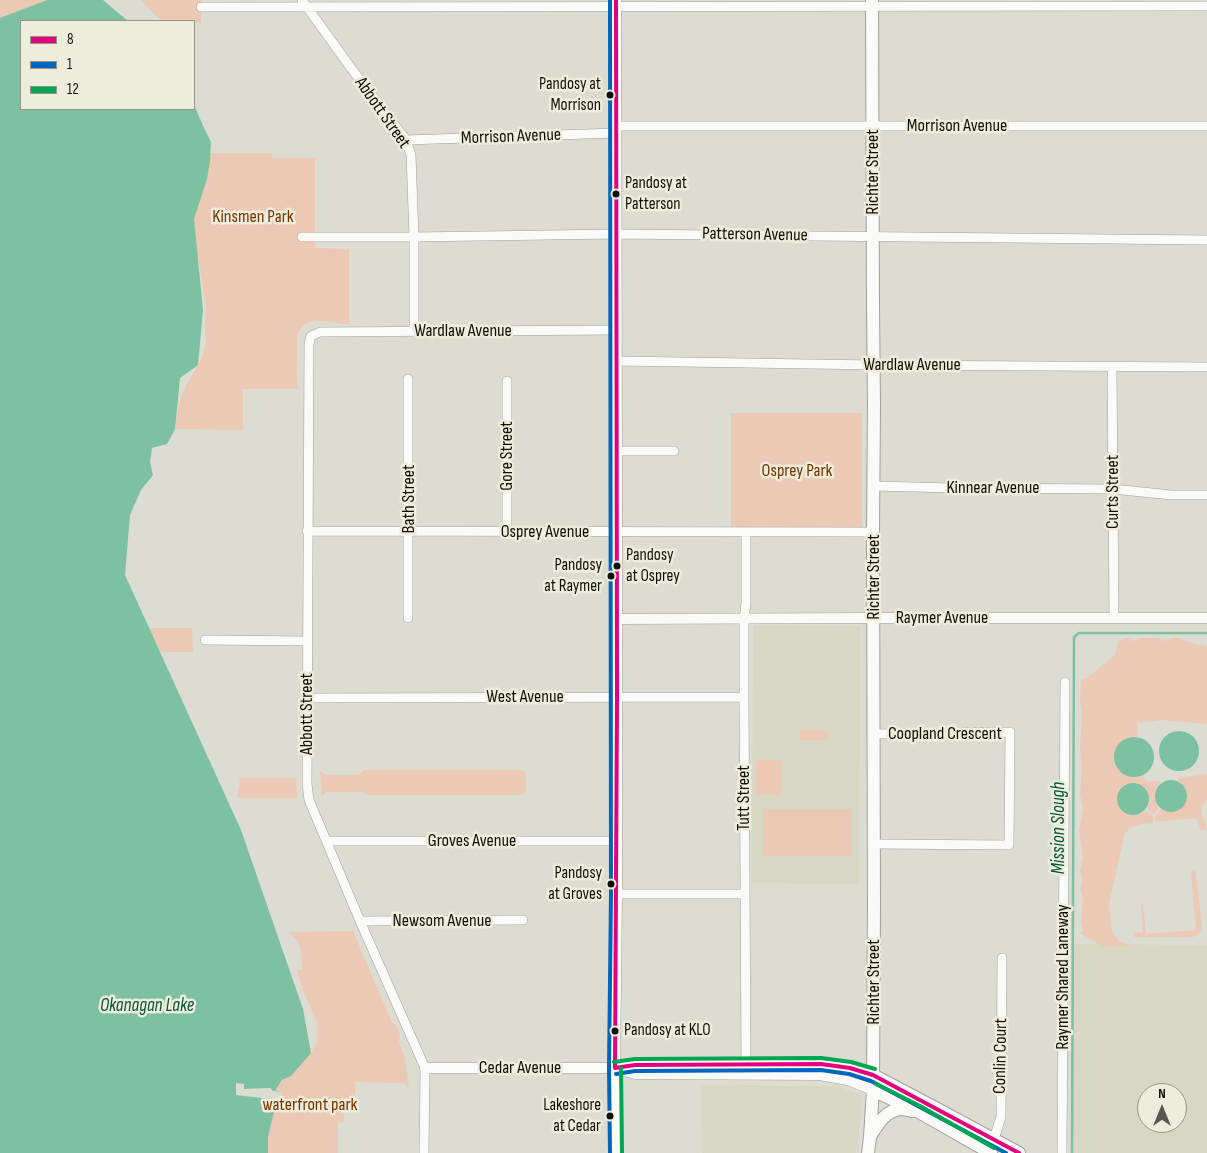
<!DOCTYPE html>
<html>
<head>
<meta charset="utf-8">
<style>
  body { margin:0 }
  #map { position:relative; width:1207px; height:1153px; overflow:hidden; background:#dcdcd2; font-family:"Sofia Sans Condensed",sans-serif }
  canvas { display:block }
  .legend { position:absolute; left:20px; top:20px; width:175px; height:90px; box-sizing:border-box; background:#eeeddb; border:1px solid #959587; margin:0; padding:6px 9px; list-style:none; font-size:15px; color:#10100a }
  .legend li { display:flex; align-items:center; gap:10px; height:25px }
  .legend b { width:25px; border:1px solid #959587 }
  .north { position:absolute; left:1137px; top:1083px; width:50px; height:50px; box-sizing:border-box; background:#eeeddb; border:1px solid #959587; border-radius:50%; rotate:0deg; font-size:14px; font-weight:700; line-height:20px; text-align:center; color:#10100a }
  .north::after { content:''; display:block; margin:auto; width:18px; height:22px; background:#575750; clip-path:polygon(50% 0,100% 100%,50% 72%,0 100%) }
</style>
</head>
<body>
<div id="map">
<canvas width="1207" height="1153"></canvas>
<ul class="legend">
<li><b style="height:6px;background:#e5007d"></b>8</li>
<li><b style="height:6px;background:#0065bd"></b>1</li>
<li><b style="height:6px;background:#00a651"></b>12</li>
</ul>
<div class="north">N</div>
</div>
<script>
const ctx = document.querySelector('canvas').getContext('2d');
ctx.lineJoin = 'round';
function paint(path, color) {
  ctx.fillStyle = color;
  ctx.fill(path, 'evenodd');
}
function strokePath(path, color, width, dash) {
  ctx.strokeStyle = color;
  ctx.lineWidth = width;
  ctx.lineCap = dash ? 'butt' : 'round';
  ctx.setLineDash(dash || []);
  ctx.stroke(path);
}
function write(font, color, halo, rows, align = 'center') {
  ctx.font = font + ' "Sofia Sans Condensed",sans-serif';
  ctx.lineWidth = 5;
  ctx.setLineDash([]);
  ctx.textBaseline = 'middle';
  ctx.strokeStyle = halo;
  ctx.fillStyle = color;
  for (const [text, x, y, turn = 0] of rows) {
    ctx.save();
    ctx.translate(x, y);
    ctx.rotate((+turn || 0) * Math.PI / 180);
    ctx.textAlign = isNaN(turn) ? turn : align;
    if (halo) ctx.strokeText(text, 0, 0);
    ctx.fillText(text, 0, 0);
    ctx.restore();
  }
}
paint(new Path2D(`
  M753 625 860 626 859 884 752 883Z
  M1073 944 1207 945V1153H1073ZM1147 1093H1177V1123H1147Z
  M701 1085 838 1086 862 1096 860 1124 856 1153H702Z`), '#d7d7c4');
paint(new Path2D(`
  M0 0H47L0 18Z
  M141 0H201V23H194V21H161Z
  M204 153H272V158H315V248L349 249V324C339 324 318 318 309 322 304 324 300 330 297 334V385L299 389H243V430L175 429 179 404 186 386 200 362 204 352 206 342 205 322 206 306 198 257 189 217Z
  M731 413H862V528H731Z
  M147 628H192L193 652H161Z
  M1176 637 1194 644 1207 646V724L1162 720 1137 723 1138 737H1134L1125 775 1131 776 1142 775 1146 782 1159 781 1161 783C1150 792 1156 798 1158 809L1154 815 1148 810V807L1150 802 1118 793C1117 799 1117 803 1120 809L1140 814 1143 812H1147L1153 817V823C1141 824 1130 824 1124 836L1109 904 1112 931 1119 941 1128 944V946H1101L1080 933 1083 931 1081 923 1083 897 1080 888 1083 880 1080 871 1083 857 1079 831 1083 808 1080 795 1082 768 1080 747 1082 715 1080 701 1081 679 1087 678 1115 655 1118 641 1127 638 1133 641 1143 638H1158L1165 641Z
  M800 730H828V740H800Z
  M756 760H782L781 795H756Z
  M320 770 325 775H359L364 770H522L526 773V791L522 795H364V792H326L322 796Z
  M1207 774V799C1194 817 1207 816 1207 830H1200L1199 824 1195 818 1155 822 1156 816 1161 809C1167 812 1171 812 1178 811L1187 793 1185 788 1178 781V778Z
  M239 778H296L297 798H238C236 790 242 785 239 778Z
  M763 809H852V856H763Z
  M1192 870 1195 871 1196 874 1202 928 1199 934 1193 937H1134L1133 933 1143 932 1141 903H1143L1146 934 1196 930 1191 874Z
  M353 931 392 1023 396 1025 400 1035 399 1042 405 1058 409 1089 405 1084 401 1083 355 1082V1107L344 1108V1122L338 1123V1153H268V1137L279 1092 275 1091 282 1080 291 1076 311 1053 318 1040 317 1023 302 988 297 970H302C302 953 302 944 289 932Z`), '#ebc9b4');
paint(new Path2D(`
  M47 0H103L128 21H21V109H194V105L205 130 211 142 210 161 207 179 194 219 203 310 198 365 180 378 175 429 167 444 152 448 150 462 153 475 141 490 130 515 125 575 241 830 303 1009 311 1053 291 1076 282 1080 275 1091H279L268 1137V1153H0V18Z
  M1159 751a20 20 0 1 1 40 0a20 20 0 1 1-40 0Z
  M1114 757a20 20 0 1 1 40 0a20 20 0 1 1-40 0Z
  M1155 796a16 16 0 1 1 32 0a16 16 0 1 1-32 0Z
  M1117 799a16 16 0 1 1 32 0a16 16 0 1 1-32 0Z`), '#7dc0a2');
paint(new Path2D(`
  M236 1083 244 1084V1089L270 1088 273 1091 282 1092 279 1100 236 1095Z`), '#dcdcd2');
strokePath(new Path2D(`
  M1072 1153 1074 637 1079 633H1207`), '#7dc0a2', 2.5);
const minor = new Path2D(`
  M302 0 351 68 406 140 411 155 414 237V332
  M201 7 1207 6
  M616 126H1207
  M406 140 616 133
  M302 237H414L616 234 1207 240
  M617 361 874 365 1207 367
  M1112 367 1114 618
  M507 381V531
  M617 451H674
  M874 486 952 488 1113 489 1171 495H1207
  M307 531 873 532
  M746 533V604L744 619V697L746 1064
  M408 618V379
  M205 640 307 641
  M307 698 744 697
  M327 841H617
  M874 844 1009 845 1010 732 874 734
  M617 894H745
  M360 921 523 920
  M992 1145 1001 1117 1002 958
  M424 1153 425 1068 360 921 309 800 307 784 309 344 311 336 320 332 617 330
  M1062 1153 1065 682`);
const tertiary = new Path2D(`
  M616 0 617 451V894L615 1068 616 1153
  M617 619 874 618H1207
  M425 1068H615L635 1065 821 1064 850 1068 873 1075
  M616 1069 635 1074 819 1075 848 1080 873 1090`);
const secondary = new Path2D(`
  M873 1075 941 1111 1019 1153
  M873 1090 917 1111 991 1153
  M871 1135C878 1124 885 1111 900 1109 903 1109 908 1110 912 1111
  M868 1153 870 1137 873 1090 874 903 873 532 874 405 873 305 872 0`);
strokePath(minor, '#a0a098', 10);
strokePath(tertiary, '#a0a098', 11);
strokePath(secondary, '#a0a098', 14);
strokePath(minor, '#fafaf8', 9);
strokePath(tertiary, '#fafaf8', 10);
strokePath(secondary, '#fafaf8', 12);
strokePath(new Path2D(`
  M615 1068 617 697 616 0
  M615 1068 635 1065 821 1064 850 1068 873 1075 1019 1153`), '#e5007d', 4);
strokePath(new Path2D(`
  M616 1074 635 1071 821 1070 849 1074 871 1081 1006 1153
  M610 1153 609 1068 611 894 610 0`), '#0065bd', 4);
strokePath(new Path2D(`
  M614 1062 635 1059 821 1058 851 1062 875 1069
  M621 1068 622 1153
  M876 1084 920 1106 994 1148`), '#00a651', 4);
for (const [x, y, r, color] of [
  [610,95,4.5,"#10100a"],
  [616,194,4.5,"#10100a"],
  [617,566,4.5,"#10100a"],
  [611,576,4.5,"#10100a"],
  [611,884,4.5,"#10100a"],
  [615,1031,4.5,"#10100a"],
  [610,1116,4.5,"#10100a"]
]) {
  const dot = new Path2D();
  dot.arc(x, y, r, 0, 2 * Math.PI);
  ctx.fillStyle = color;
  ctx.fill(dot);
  strokePath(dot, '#eeeddb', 2);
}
write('17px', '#10100a', '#eeeddb', [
  ["Pandosy at",601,85],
  ["Morrison",601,106],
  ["Pandosy at",625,184,"left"],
  ["Patterson",625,205,"left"],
  ["Pandosy",626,556,"left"],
  ["at Osprey",626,577,"left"],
  ["Pandosy",602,566],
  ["at Raymer",602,587],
  ["Pandosy",602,874],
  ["at Groves",602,895],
  ["Pandosy at KLO",624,1031,"left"],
  ["Lakeshore",601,1106],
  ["at Cedar",601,1127]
], 'right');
write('18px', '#10100a', '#eeeddb', [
  ["Abbott Street",382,113,55],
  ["Morrison Avenue",957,126],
  ["Morrison Avenue",511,137,-2],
  ["Richter Street",873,172,-90],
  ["Patterson Avenue",755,235,1],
  ["Wardlaw Avenue",463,331],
  ["Wardlaw Avenue",912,365],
  ["Gore Street",507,456,-90],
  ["Kinnear Avenue",993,488],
  ["Curts Street",1113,492,-90],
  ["Bath Street",409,499,-90],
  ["Osprey Avenue",545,532],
  ["Richter Street",874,577,-90],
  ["Raymer Avenue",942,618],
  ["West Avenue",525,697],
  ["Abbott Street",307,714,-90],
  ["Coopland Crescent",945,734],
  ["Tutt Street",744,798,-90],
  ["Groves Avenue",472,841],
  ["Newsom Avenue",442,921],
  ["Raymer Shared Laneway",1063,977,-90],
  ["Richter Street",874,982,-90],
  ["Conlin Court",1001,1056,-89],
  ["Cedar Avenue",520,1068]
]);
write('18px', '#773202', '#eeeddb', [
  ["Kinsmen Park",253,217],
  ["Osprey Park",797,471],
  ["waterfront park",310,1105]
]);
write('italic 19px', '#04553c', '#eeeddb', [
  ["Mission Slough",1059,828,-90],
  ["Okanagan Lake",147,1006]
]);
</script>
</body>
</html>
